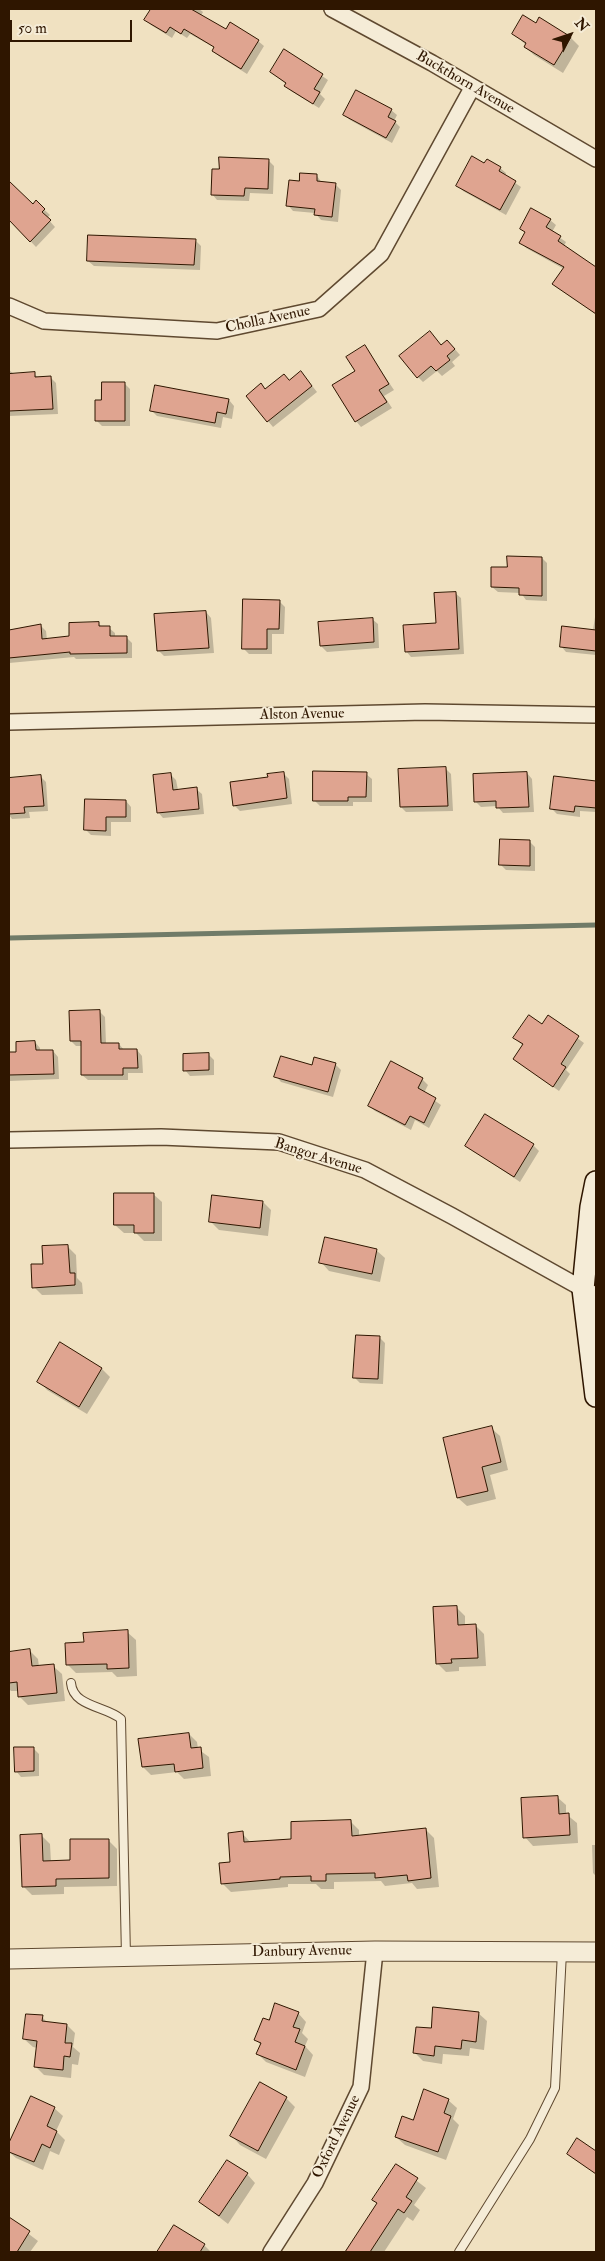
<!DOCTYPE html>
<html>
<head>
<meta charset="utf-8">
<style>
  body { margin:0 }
  #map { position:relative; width:605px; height:2261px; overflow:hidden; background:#f0e1c1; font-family:"IM FELL Double Pica",serif }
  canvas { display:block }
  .frame { position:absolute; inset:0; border:10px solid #2f1600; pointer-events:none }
  .north { position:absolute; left:545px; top:10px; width:50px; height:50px; -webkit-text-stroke:4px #f5ecd7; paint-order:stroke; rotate:49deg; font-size:14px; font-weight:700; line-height:20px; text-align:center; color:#2f1600 }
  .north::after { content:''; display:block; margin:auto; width:18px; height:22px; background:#2f1600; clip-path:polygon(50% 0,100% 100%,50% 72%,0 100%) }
  .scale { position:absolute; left:10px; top:20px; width:122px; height:22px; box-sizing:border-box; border:2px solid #2f1600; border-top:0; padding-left:6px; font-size:15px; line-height:18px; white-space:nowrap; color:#2f1600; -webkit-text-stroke:4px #f5ecd7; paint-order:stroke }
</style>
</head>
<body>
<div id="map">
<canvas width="605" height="2261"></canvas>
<div class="frame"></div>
<div class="north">N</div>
<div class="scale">50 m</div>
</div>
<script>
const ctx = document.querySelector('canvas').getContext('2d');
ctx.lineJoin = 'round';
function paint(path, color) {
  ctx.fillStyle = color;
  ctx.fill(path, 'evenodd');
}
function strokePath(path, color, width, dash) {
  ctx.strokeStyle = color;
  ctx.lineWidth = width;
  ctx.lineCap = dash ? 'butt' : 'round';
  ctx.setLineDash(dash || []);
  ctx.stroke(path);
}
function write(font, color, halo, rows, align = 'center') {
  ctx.font = font + ' "IM FELL Double Pica",serif';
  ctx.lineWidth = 4;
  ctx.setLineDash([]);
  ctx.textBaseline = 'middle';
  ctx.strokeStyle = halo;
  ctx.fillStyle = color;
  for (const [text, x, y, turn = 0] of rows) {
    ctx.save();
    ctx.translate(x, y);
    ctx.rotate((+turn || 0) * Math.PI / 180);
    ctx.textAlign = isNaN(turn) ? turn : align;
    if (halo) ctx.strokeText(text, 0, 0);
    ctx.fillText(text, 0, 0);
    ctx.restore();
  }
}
paint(new Path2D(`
  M152 9H199L203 12 201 16 226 31 258 41 264 46 247 74 219 56 213 51 215 48 190 34 187 38 176 31 172 38 151 25 146 19Z
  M536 25 571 38 579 46 563 73 534 55 525 47 526 45 513 33Z
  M285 51 328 80 320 94 325 99 319 108 291 91 286 84 271 72Z
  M391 110 397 115 394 121 400 127 392 143 350 120 344 115Z
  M269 161 274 166 273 194 250 193 249 201 217 200 212 194Z
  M485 165 500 168 506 173 505 176 521 187 506 215 463 191 458 185Z
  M317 176 322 183 335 184 341 190 338 222 321 220 315 213 293 211 288 205 300 182Z
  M11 185 33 206 36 202 50 215 47 218 55 227 36 247 9 219V188Z
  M550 220 556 225 552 232 566 242 564 246 596 268V314L560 289 564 269 526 248 521 242 526 233 521 228Z
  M195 240 201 246 200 270 94 266 88 261Z
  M441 346 453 347 460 355 452 362 455 366 442 376 437 371 423 382 418 377Z
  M365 347 394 390 384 396 392 408 361 427 356 421 357 371Z
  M9 370 15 375 34 374 39 378H51L56 383 58 414 9 416Z
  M306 378 317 392 273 427 268 421 266 390Z
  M125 384 130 389V426H102L96 420 102 401Z
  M156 387 229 400 234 406 232 419 223 417 221 428 157 416 152 411Z
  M542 558 547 563V601L526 600 521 593 498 592 492 587 508 568Z
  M455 593 461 598 464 654 411 657 406 651 438 624Z
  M279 601 285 607 284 634H272V654H249L243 648Z
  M206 612 211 618 214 653 164 656 158 650Z
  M595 617 596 655 566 652 561 646 593 630Z
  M372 619 378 624 379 648 327 652 321 646 319 623Z
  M99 624 103 628H109L115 633V637H126L132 643V658L76 659 74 657 9 663V630L41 626 46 631 47 640 71 638Z
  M446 769 451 774 453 811 406 812 401 807Z
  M283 773 289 779 292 804 240 811 234 805 269 778Z
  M527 773 532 779 534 812 503 813 497 806 481 807 475 801Z
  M366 774 372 779V802H353V806H320L314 800Z
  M171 775 176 780 178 790 196 789 202 794 204 814 163 818 158 812Z
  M41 777 46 782 48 811 29 812 30 818 12 819 9 815V779Z
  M555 778 596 782V812L580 811V817L557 814 551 808Z
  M126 801 131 807V822H111V836L91 835 85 829Z
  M529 841 535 847V871L506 870 501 865Z
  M99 1011 105 1017 106 1044H119L124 1050H137L142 1056 143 1073H128V1080H88L82 1075V1046H76L71 1041Z
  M548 1017 584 1043 566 1070 570 1074 559 1091 514 1059 523 1046 515 1038 542 1025Z
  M35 1042 40 1048V1052L53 1051 58 1057 59 1079 9 1081V1053H18Z
  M209 1055 214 1060V1075L190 1076 185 1070Z
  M335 1064 341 1070 333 1097 281 1082 276 1076 313 1066Z
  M422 1079 428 1085 424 1093 441 1105 429 1128 415 1120 411 1130 375 1111 369 1106Z
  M533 1145 539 1151 520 1182 467 1146Z
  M153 1194 162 1202V1241H144L136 1233H124L115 1225Z
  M263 1202 271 1210 268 1236 219 1230 210 1221Z
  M67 1246 76 1255 77 1278 82 1283 83 1294 42 1295 34 1287 44 1265Z
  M376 1250 385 1258 380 1282 329 1271 321 1262Z
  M380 1338 385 1343 383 1384 360 1383 355 1378Z
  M60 1344 102 1369 110 1377 87 1414 47 1390 39 1381Z
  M491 1428 500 1436 508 1470 490 1475 496 1499 467 1506 458 1498 444 1439Z
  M456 1607 465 1616V1626L475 1625 484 1634 486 1666 459 1667V1671L446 1672 438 1664Z
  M127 1632 136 1640 137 1676 117 1677 112 1672 76 1673 68 1665 85 1643Z
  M30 1651 38 1659 39 1667 53 1666 62 1674 65 1701 28 1705 19 1696V1691H11L9 1689V1653Z
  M189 1734 197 1742 198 1749 209 1757 211 1776 184 1779 177 1772 151 1775 143 1767Z
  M33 1748 39 1754V1776L21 1777 16 1771Z
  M557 1797 566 1805V1814L577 1823 578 1843 533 1846 525 1837Z
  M351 1822 359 1830V1836L426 1830 434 1838 439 1887 417 1889 412 1883 385 1886 381 1881 334 1882V1889H321L316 1884H288V1887L231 1892 222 1883 242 1833 251 1843 293 1840Z
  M42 1836 50 1844 51 1862 71 1861 109 1841 117 1849V1886L64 1887V1894L32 1895 24 1887Z
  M592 1845H596V1876L593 1873Z
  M298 2013 306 2022 302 2033 308 2039 305 2046 313 2055 305 2077 266 2062 258 2054 261 2045 256 2040 270 2022Z
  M478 2013 487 2021 484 2050 470 2048 469 2056 443 2054 442 2064 423 2061 415 2053 432 2030Z
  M42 2017 48 2023 67 2025 75 2033 73 2047 80 2053 78 2065 72 2064 71 2078 44 2075 36 2067 38 2048 33 2047 24 2039Z
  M31 2098 54 2108 63 2116 56 2131 65 2140 59 2155 50 2151 43 2170 16 2158 9 2152V2146Z
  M286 2098 295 2107 266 2159 240 2145 232 2136Z
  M448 2100 457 2108 453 2119 459 2125 446 2160 405 2145 396 2137Z
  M396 2165 426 2188 414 2205 420 2210 413 2221 407 2217 384 2252H346L378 2204Z
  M247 2174 255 2183 228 2224 200 2202Z
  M9 2219 38 2241 30 2252H9Z
  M174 2226 204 2245 211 2252H158Z`), '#0003');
strokePath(new Path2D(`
  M9 938 596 925`), '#707b68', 5);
const building = new Path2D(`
  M151 9H191L226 29 230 22 259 40 241 69 212 51 214 47 184 29 181 34 170 27 166 33 144 20Z
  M523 15 536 23 539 17 571 37 554 65 524 47 526 43 512 34Z
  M284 49 323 74 314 89 320 92 313 104 284 86 286 83 270 72Z
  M356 90 392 109 388 117 396 121 386 138 343 115Z
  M472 156 484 163 487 159 501 167 499 171 516 181 500 210 456 186Z
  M219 157 269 159 268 189 245 188 244 196 211 195 212 169H219Z
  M300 173 317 174V181L336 183 332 217 314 215 315 209 286 206 289 180 299 181Z
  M9 181 33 204 36 200 45 209 42 212 51 220 30 242 9 220Z
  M531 208 551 219 546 227 561 236 558 241 596 267V314L552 284 564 267 519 243 525 232 520 229Z
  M88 235 196 239 194 265 87 261Z
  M430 331 441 345 447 340 455 349 447 356 450 360 436 371 431 366 417 378 399 356Z
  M365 345 389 384 379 390 387 402 355 422 332 385 355 371 346 357Z
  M301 371 312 386 267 422 246 396 261 383 265 389 284 374 289 380Z
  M35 372V377L51 376 53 409 9 411V374Z
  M102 382H125V421H95V400H101Z
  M155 385 229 399 226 414 217 412 215 423 150 411Z
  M507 556 542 557V596L519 595V588L491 587V567H507Z
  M456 592 459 649 405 652 403 625 436 623 434 593Z
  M243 599 280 600 279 629H267V649H242Z
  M206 611 209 648 157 651 154 614Z
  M373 618 374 642 320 646 318 622Z
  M99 622V626H110V636H127V653L70 654V652L9 658V630L41 624 42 639 69 636V623Z
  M562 626 596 630V651L560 647Z
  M446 767 448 806 400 807 398 769Z
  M313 771 367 772 366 797H348V801H313Z
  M284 772 287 798 233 806 230 782 268 777 267 774Z
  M527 772 529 807 496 808V801L474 802 473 774Z
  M171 773 173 790 197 787 199 809 157 813 153 775Z
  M41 775 44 806 24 807 25 813 9 814V778Z
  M554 776 596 781V808L575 806 574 812 550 809Z
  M85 799 126 800V817H106V831L84 830Z
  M500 839 530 840V866L499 865Z
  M100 1010 101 1043H119V1049H137L138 1068H123V1075H81V1041H70L69 1011Z
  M529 1015 542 1024 548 1015 579 1036 561 1064 566 1067 553 1087 513 1059 523 1044 513 1038Z
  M35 1041 36 1050H53L54 1074 9 1075V1052H16V1042Z
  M209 1053V1070L183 1071V1054Z
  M281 1056 312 1065 314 1057 336 1063 328 1092 274 1077Z
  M391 1061 423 1078 418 1088 436 1098 424 1123 410 1116 405 1125 368 1106Z
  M485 1114 534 1144 514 1177 465 1146Z
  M114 1193H154V1233H134V1225H114Z
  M212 1195 263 1201 260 1228 209 1222Z
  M325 1237 377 1249 372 1274 319 1263Z
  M68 1245 70 1273H75V1285L32 1288 31 1264H43L42 1246Z
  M356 1335 380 1336 378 1379 353 1378Z
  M60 1342 102 1368 79 1407 37 1382Z
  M492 1426 501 1462 482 1467 488 1491 457 1498 443 1438Z
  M457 1606 458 1625 476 1624 478 1658 451 1659 452 1663 436 1664 433 1607Z
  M128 1630 129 1668 107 1669V1664L66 1665 65 1643 84 1642 83 1633Z
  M30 1649 32 1666 54 1664 57 1693 18 1697 17 1682 9 1683V1652Z
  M189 1733 191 1748 201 1747 203 1768 175 1772 174 1764 142 1767 138 1739Z
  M14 1747H34V1771L15 1772Z
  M558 1796 559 1814 569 1813 570 1835 523 1838 521 1798Z
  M351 1820 352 1836 426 1828 431 1878 408 1881 407 1875 375 1878V1873L326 1874V1881H311V1876L280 1877V1879L221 1884 219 1863 230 1862 228 1833 243 1831 244 1842 291 1839V1822Z
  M42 1834 43 1861 70 1860V1839H109V1878L56 1879V1886L22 1887 20 1835Z
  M275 2003 299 2012 293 2027 300 2029 295 2042 305 2046 296 2070 256 2054 261 2043 254 2040 263 2018 269 2020Z
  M433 2007 479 2012 476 2042 462 2040 461 2049 435 2046 434 2056 413 2053 416 2027 431 2028Z
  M26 2014 43 2015 42 2021 67 2024 65 2043H72L70 2057 64 2056 63 2070 34 2067 37 2041 23 2039Z
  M260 2082 287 2097 258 2151 230 2136Z
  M424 2089 449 2099 444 2113 451 2116 438 2152 395 2137 402 2116 413 2120Z
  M31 2096 55 2107 47 2126 57 2131 50 2148 42 2144 34 2162 9 2152V2143Z
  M577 2138 596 2151V2174L567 2154Z
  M227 2160 248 2173 219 2216 199 2202Z
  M396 2164 418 2178 406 2197 412 2201 404 2213 398 2209 370 2252H345L377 2203 372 2200Z
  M9 2217 30 2231 17 2252H9Z
  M174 2225 205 2244 200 2252H157Z`);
paint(building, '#dfa490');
strokePath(building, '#2f1600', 1);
const service = new Path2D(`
  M71 1683C73 1707 106 1706 121 1719L126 1957
  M459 2252 530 2139 555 2088 562 1952`);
const minor = new Path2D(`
  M332 9 432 63 596 159
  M9 306 44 321 217 331 319 309 381 254 472 88
  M9 722 425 712 596 715
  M9 1140 161 1137 279 1142 365 1170 452 1216 583 1289 596 1295
  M271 2252 315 2183 361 2087 375 1951`);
const tertiary = new Path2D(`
  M9 1959 375 1951 596 1952`);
const secondary = new Path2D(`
  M596 1182 591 1207 583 1289 596 1396`);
strokePath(service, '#5f4930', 10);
strokePath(minor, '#5f4930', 18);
strokePath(tertiary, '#5f4930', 21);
strokePath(secondary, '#2f1600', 24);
strokePath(service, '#f5ecd7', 8);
strokePath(minor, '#f5ecd7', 15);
strokePath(tertiary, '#f5ecd7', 19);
strokePath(secondary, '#f5ecd7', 21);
write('15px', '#2f1600', '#f5ecd7', [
  ["Buckthorn Avenue",465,83,30],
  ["Cholla Avenue",268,320,-12],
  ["Alston Avenue",302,715,-1],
  ["Bangor Avenue",318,1157,17],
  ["Danbury Avenue",302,1952,-1],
  ["Oxford Avenue",337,2137,-64]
]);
</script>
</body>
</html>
